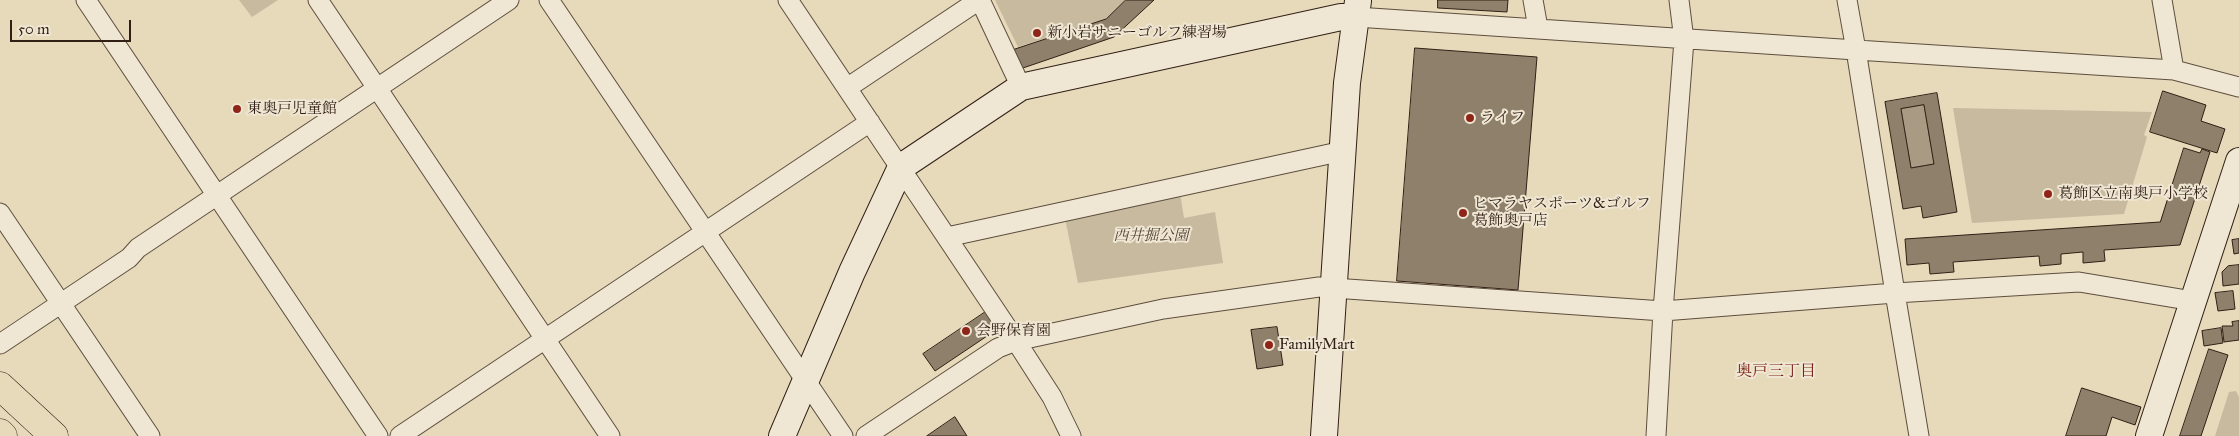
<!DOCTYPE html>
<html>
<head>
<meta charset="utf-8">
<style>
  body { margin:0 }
  #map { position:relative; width:2239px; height:436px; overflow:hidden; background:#e6dabb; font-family:"IM FELL Great Primer",serif }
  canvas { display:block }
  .scale { position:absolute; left:10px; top:20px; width:121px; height:22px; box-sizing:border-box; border:2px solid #311f15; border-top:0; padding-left:6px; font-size:15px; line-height:18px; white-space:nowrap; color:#311f15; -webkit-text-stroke:4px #efe7d3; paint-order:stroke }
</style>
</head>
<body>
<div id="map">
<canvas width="2239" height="436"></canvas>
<div class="scale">50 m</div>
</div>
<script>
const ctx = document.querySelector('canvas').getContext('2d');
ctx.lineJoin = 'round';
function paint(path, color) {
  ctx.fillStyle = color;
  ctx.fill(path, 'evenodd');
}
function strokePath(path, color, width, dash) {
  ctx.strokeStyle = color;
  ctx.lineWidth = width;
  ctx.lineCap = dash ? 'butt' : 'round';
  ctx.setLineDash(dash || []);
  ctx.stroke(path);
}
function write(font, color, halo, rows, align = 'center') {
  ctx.font = font + ' "IM FELL Great Primer","Noto Serif JP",serif';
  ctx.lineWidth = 4;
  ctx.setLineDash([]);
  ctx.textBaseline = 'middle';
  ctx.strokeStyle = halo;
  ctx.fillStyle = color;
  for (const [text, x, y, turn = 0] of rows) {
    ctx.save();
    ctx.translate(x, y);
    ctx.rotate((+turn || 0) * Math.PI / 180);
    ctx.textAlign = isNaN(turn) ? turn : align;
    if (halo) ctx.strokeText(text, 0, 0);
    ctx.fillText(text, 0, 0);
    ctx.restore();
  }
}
paint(new Path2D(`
  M239 0H278L252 17Z
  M995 0H1126L1106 19 1018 47Z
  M1953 108 2152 112 2144 135 2147 137 2124 214 1972 223Z
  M1180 193 1184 218 1215 212 1223 263 1078 283 1065 218Z
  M2236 391 2239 397V436H2215L2229 392Z`), '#c7ba9f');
const water = new Path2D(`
  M1924 105 1934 164 1911 168 1901 109Z`);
paint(water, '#a89a83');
strokePath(water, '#786957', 1);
const building = new Path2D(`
  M1126 0H1154L1114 37 1020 69 1012 50 1106 19Z
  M1438 0H1508L1507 12 1438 8Z
  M1415 48 1537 57 1518 290 1397 281Z
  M2163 91 2206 105 2201 121 2225 129 2217 153 2150 132Z
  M1937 93 1957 212 1923 218 1921 206 1903 209 1885 102ZM1924 105 1934 164 1911 168 1901 109Z
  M2184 148 2200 153 2202 149 2210 152 2180 245 2104 250 2105 261 2083 263V252L2061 254V264L2040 266 2039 256 1953 262 1954 272 1930 274 1929 263 1907 265 1905 239 2160 222Z
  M2239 239V253L2234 254 2232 240Z
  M2239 265V284L2223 286 2222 272 2228 266Z
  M2233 291 2235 309 2218 311 2215 293Z
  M987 311 999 328 935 371 923 354Z
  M2239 321V340L2224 342 2222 326H2233L2232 322Z
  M1277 327 1283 365 1257 369 1251 330Z
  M2221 328 2223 343 2204 346 2202 331Z
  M2209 349 2228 355 2201 436H2180Z
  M2082 388 2141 407 2135 425 2112 417 2106 436H2066Z
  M955 417 967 436H927Z`);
paint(building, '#8f806b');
strokePath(building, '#311f15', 1);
const street = new Path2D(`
  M86 0 378 436
  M318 0 610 436
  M549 0 843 436
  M788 0 1016 341 1052 397 1071 436
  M980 0 1021 87
  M1533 0 1538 28
  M2162 0 2174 70
  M1356 17 1856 50 1847 0
  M847 88 979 0
  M0 213 150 436
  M947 237 1343 151
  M2193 301 2079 282 1895 293 1856 50 2174 70 2239 87
  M0 344 129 258 138 248 509 0
  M400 436 870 122
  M866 436 998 348 1016 341 1163 309 1319 287 1663 311 1684 40 1679 0
  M1656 436 1663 311 1895 293 1919 436`);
const secondary = new Path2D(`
  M782 436 852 272 901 167 1021 87 1341 17H1356
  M1324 436 1347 83 1358 1
  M2149 436 2239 161`);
const primary = new Path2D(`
  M0 386 54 436
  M0 433 3 436`);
strokePath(street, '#5e4e3e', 21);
strokePath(secondary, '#311f15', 28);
strokePath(primary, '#311f15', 29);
strokePath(street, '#efe7d3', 19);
strokePath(secondary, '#efe7d3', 26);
strokePath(primary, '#e6dabb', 28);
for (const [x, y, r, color] of [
  [1037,33,5,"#8f2418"],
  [237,109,5,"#8f2418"],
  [1470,118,5,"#8f2418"],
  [2048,194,5,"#8f2418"],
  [1463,213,5,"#8f2418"],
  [966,331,5,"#8f2418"],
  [1269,345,5,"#8f2418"]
]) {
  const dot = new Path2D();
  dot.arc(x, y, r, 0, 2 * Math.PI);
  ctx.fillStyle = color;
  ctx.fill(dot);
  strokePath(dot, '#efe7d3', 2);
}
write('15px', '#311f15', '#efe7d3', [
  ["新小岩サニーゴルフ練習場",1047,33],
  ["東奥戸児童館",247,109],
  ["ライフ",1480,118],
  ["葛飾区立南奥戸小学校",2058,194],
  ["ヒマラヤスポーツ&ゴルフ",1473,204],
  ["葛飾奥戸店",1473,221],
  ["会野保育園",976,331],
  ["FamilyMart",1279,345]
], 'left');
write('italic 15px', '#564638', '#efe7d3', [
  ["西井掘公園",1151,236]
]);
write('16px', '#7a1f14', '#efe7d3', [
  ["奥戸三丁目",1776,372]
]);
</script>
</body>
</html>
